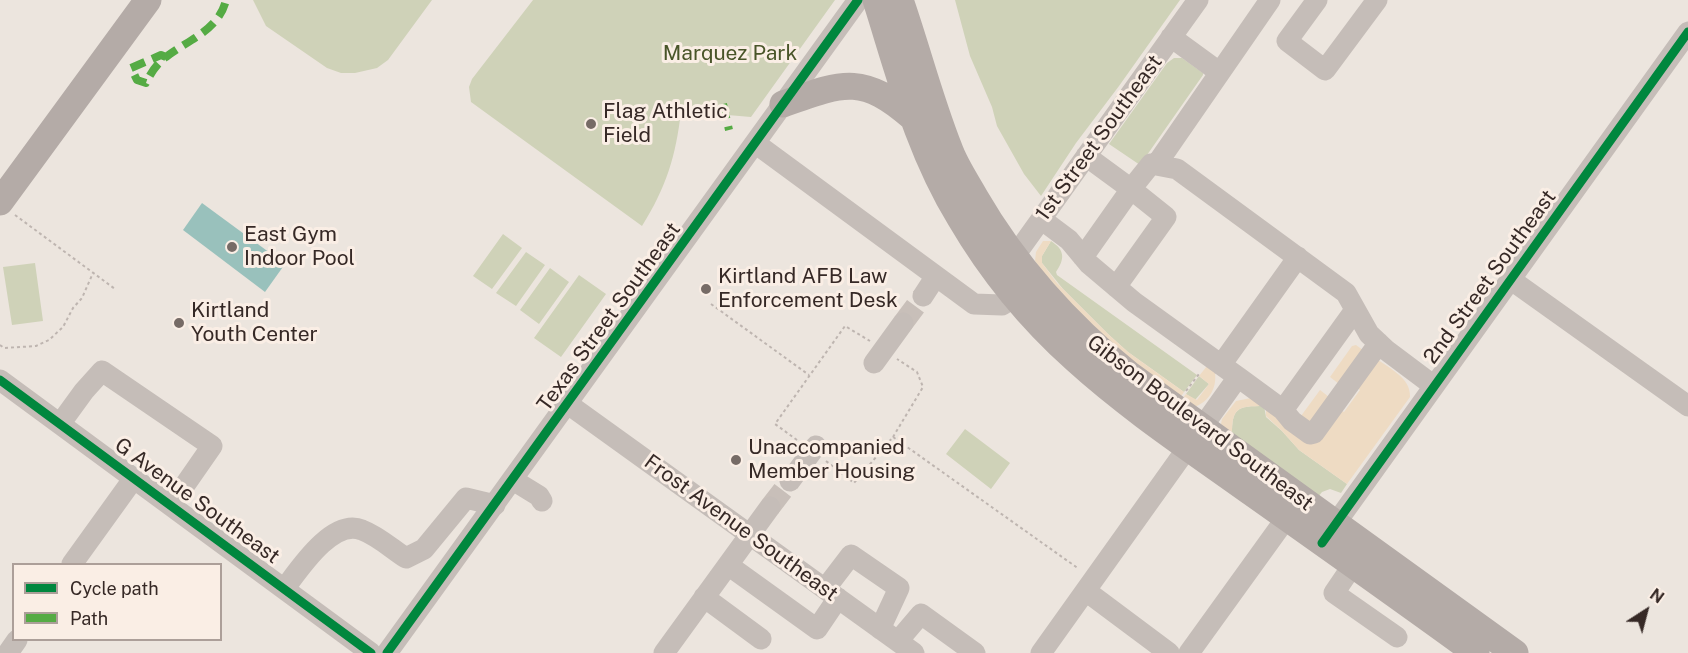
<!DOCTYPE html>
<html>
<head>
<meta charset="utf-8">
<style>
  body { margin:0 }
  #map { position:relative; width:1688px; height:653px; overflow:hidden; background:#ece5de; font-family:"Public Sans",sans-serif }
  canvas { display:block }
  .legend { position:absolute; left:12px; top:563px; width:210px; height:78px; box-sizing:border-box; background:#faeee5; border:2px solid #ac9f99; margin:0; padding:8px 10px; list-style:none; font-size:18px; color:#362926 }
  .legend li { display:flex; align-items:center; gap:12px; height:30px }
  .legend b { width:30px; border:2px solid #ac9f99 }
  .north { position:absolute; left:1616px; top:581px; width:60px; height:60px; -webkit-text-stroke:4px #faeee5; paint-order:stroke; rotate:36deg; font-size:16px; font-weight:700; line-height:24px; text-align:center; color:#362926 }
  .north::after { content:''; display:block; margin:auto; width:21px; height:27px; background:#362926; clip-path:polygon(50% 0,100% 100%,50% 72%,0 100%) }
</style>
</head>
<body>
<div id="map">
<canvas width="1688" height="653"></canvas>
<ul class="legend">
<li><b style="height:8px;background:#00873e"></b>Cycle path</li>
<li><b style="height:8px;background:#55ab44"></b>Path</li>
</ul>
<div class="north">N</div>
</div>
<script>
const ctx = document.querySelector('canvas').getContext('2d');
ctx.lineJoin = 'round';
function paint(path, color) {
  ctx.fillStyle = color;
  ctx.fill(path, 'evenodd');
}
function strokePath(path, color, width, dash) {
  ctx.strokeStyle = color;
  ctx.lineWidth = width;
  ctx.lineCap = dash ? 'butt' : 'round';
  ctx.setLineDash(dash || []);
  ctx.stroke(path);
}
function write(font, color, halo, rows, align = 'center') {
  ctx.font = font + ' "Public Sans",sans-serif';
  ctx.lineWidth = 6;
  ctx.setLineDash([]);
  ctx.textBaseline = 'middle';
  ctx.strokeStyle = halo;
  ctx.fillStyle = color;
  for (const [text, x, y, turn = 0] of rows) {
    ctx.save();
    ctx.translate(x, y);
    ctx.rotate((+turn || 0) * Math.PI / 180);
    ctx.textAlign = isNaN(turn) ? turn : align;
    if (halo) ctx.strokeText(text, 0, 0);
    ctx.fillText(text, 0, 0);
    ctx.restore();
  }
}
paint(new Path2D(`
  M253 0H432L388 60 377 68 355 73H341L327 68 266 26Z
  M533 0H835L751 117 681 111C676 156 666 188 642 226L471 102 469 87 472 79Z
  M955 0H1180L1119 86 1076 143 1041 196 1024 174 997 126 992 107 970 56Z
  M1174 58H1182L1203 73V75L1140 165 1109 144 1167 63Z
  M503 234 522 248 492 289 473 276Z
  M1051 241C1065 250 1065 259 1056 272L1057 275 1197 375 1184 392 1128 352 1108 334 1063 289 1042 263V256Z
  M526 252 545 265 516 306 496 293Z
  M35 263 43 321 12 325 3 267Z
  M550 268 569 282 539 324 520 310Z
  M579 275 606 294 561 357 534 338Z
  M1199 376 1209 384 1195 400 1186 394Z
  M1264 406 1266 417 1282 431 1299 450 1347 484 1341 493 1330 489 1322 492 1318 497 1232 435C1232 408 1237 406 1264 406Z
  M965 429 1010 463 991 489 946 454Z`), '#cfd2b8');
paint(new Path2D(`
  M1043 241H1051L1042 256V263L1057 283 1108 334 1128 352 1184 392 1180 398 1129 360 1062 299 1035 261 1036 252Z
  M1356 345 1367 353 1339 384 1330 377 1352 346Z
  M1374 357C1388 368 1411 377 1410 397L1347 484 1299 450 1282 431 1266 416V407L1308 438 1336 408 1344 412 1360 390 1354 385Z
  M1207 366 1215 373C1217 388 1209 402 1194 407L1182 399 1186 394 1197 400 1209 384 1199 376Z
  M1320 390 1329 397 1314 426 1301 416Z
  M1251 398 1264 406C1237 406 1232 408 1232 435L1221 424 1222 419 1236 401Z`), '#eedbc3');
paint(new Path2D(`
  M202 203 285 264 265 292 183 230Z`), '#99c1bc');
strokePath(new Path2D(`
  M903 323 923 296
  M770 507 790 481`), '#c8bfb9', 21, [21, 10]);
strokePath(new Path2D(`
  M15 215 115 289
  M711 304 809 375
  M0 345 4 348 36 346 49 340 63 327 73 308 82 298 93 273
  M1186 391 1199 374
  M893 437 923 387 917 372 897 359
  M797 440 775 424 845 326 870 341
  M826 461 854 483 893 437 1079 569`), '#beb5b0', 2, [3, 3]);
strokePath(new Path2D(`
  M1317 0 1287 41 1325 70 1377 0
  M1171 37 1219 72
  M755 143 974 304 1002 305 1015 297
  M1156 165 1270 0
  M1083 257 1131 189 1086 156
  M1003 266 1014 257 1198 0
  M1510 279 1688 406
  M1116 287 1166 217 1131 189 1151 164 1177 169 1346 293 1369 334 1386 350 1434 386
  M923 296 936 276
  M874 363 903 323
  M1221 365 1298 257
  M1238 377 1283 410 1355 310
  M0 380 371 653
  M568 404 914 653
  M1283 410 1292 421 1310 434 1314 433 1379 343
  M60 424 84 391 102 371 212 446 171 505
  M513 480 539 496 542 501
  M790 481 816 446
  M1328 534 1688 32
  M72 564 134 478
  M728 565 817 629 838 598
  M1353 565 1334 593 1397 637
  M285 588C300 568 333 518 362 530 378 536 392 549 406 558L424 549 466 498 495 505
  M825 589 851 555 899 588 880 629
  M1086 591 1169 653
  M704 597 761 639
  M898 641 921 614 975 653
  M8 653 17 640
  M387 653 858 0
  M664 653 770 507
  M1041 653 1238 377 1134 302 1089 264 1069 240 1041 219
  M1189 653 1295 506`), '#c5bdb8', 21);
strokePath(new Path2D(`
  M876 0C900 76 918 149 960 218 991 271 1030 319 1076 360 1130 409 1192 450 1252 493 1327 546 1402 599 1476 653
  M900 0C917 49 930 100 949 148 955 165 966 181 975 197 1015 266 1068 325 1130 375L1515 653
  M783 104C842 83 862 73 913 118
  M0 202 148 0`), '#b4aba7', 27);
strokePath(new Path2D(`
  M166 57 161 55 131 68 137 80 146 83C151 73 156 64 166 57 188 40 219 30 226 0
  M723 104 729 130`), '#55ab44', 8, [15, 8]);
strokePath(new Path2D(`
  M0 380 371 653
  M1322 543 1688 32
  M387 653 858 0`), '#00873e', 9);
for (const [x, y, r, color] of [
  [591,124,6,"#766b66"],
  [232,247,6,"#766b66"],
  [706,289,6,"#766b66"],
  [179,323,6,"#766b66"],
  [736,460,6,"#766b66"]
]) {
  const dot = new Path2D();
  dot.arc(x, y, r, 0, 2 * Math.PI);
  ctx.fillStyle = color;
  ctx.fill(dot);
  strokePath(dot, '#faeee5', 2);
}
write('21px', '#495529', '#faeee5', [
  ["Marquez Park",730,54]
]);
write('21px', '#362926', '#faeee5', [
  ["Flag Athletic",603,112],
  ["Field",603,136],
  ["East Gym",244,235],
  ["Indoor Pool",244,259],
  ["Kirtland AFB Law",718,277],
  ["Enforcement Desk",718,301],
  ["Kirtland",191,311],
  ["Youth Center",191,335],
  ["Unaccompanied",748,448],
  ["Member Housing",748,472]
], 'left');
write('21px', '#362926', '#faeee5', [
  ["1st Street Southeast",1099,138,-54],
  ["2nd Street Southeast",1490,277,-54],
  ["Texas Street Southeast",609,317,-54],
  ["Gibson Boulevard Southeast",1200,423,37],
  ["G Avenue Southeast",197,501,36],
  ["Frost Avenue Southeast",741,528,36]
]);
</script>
</body>
</html>
